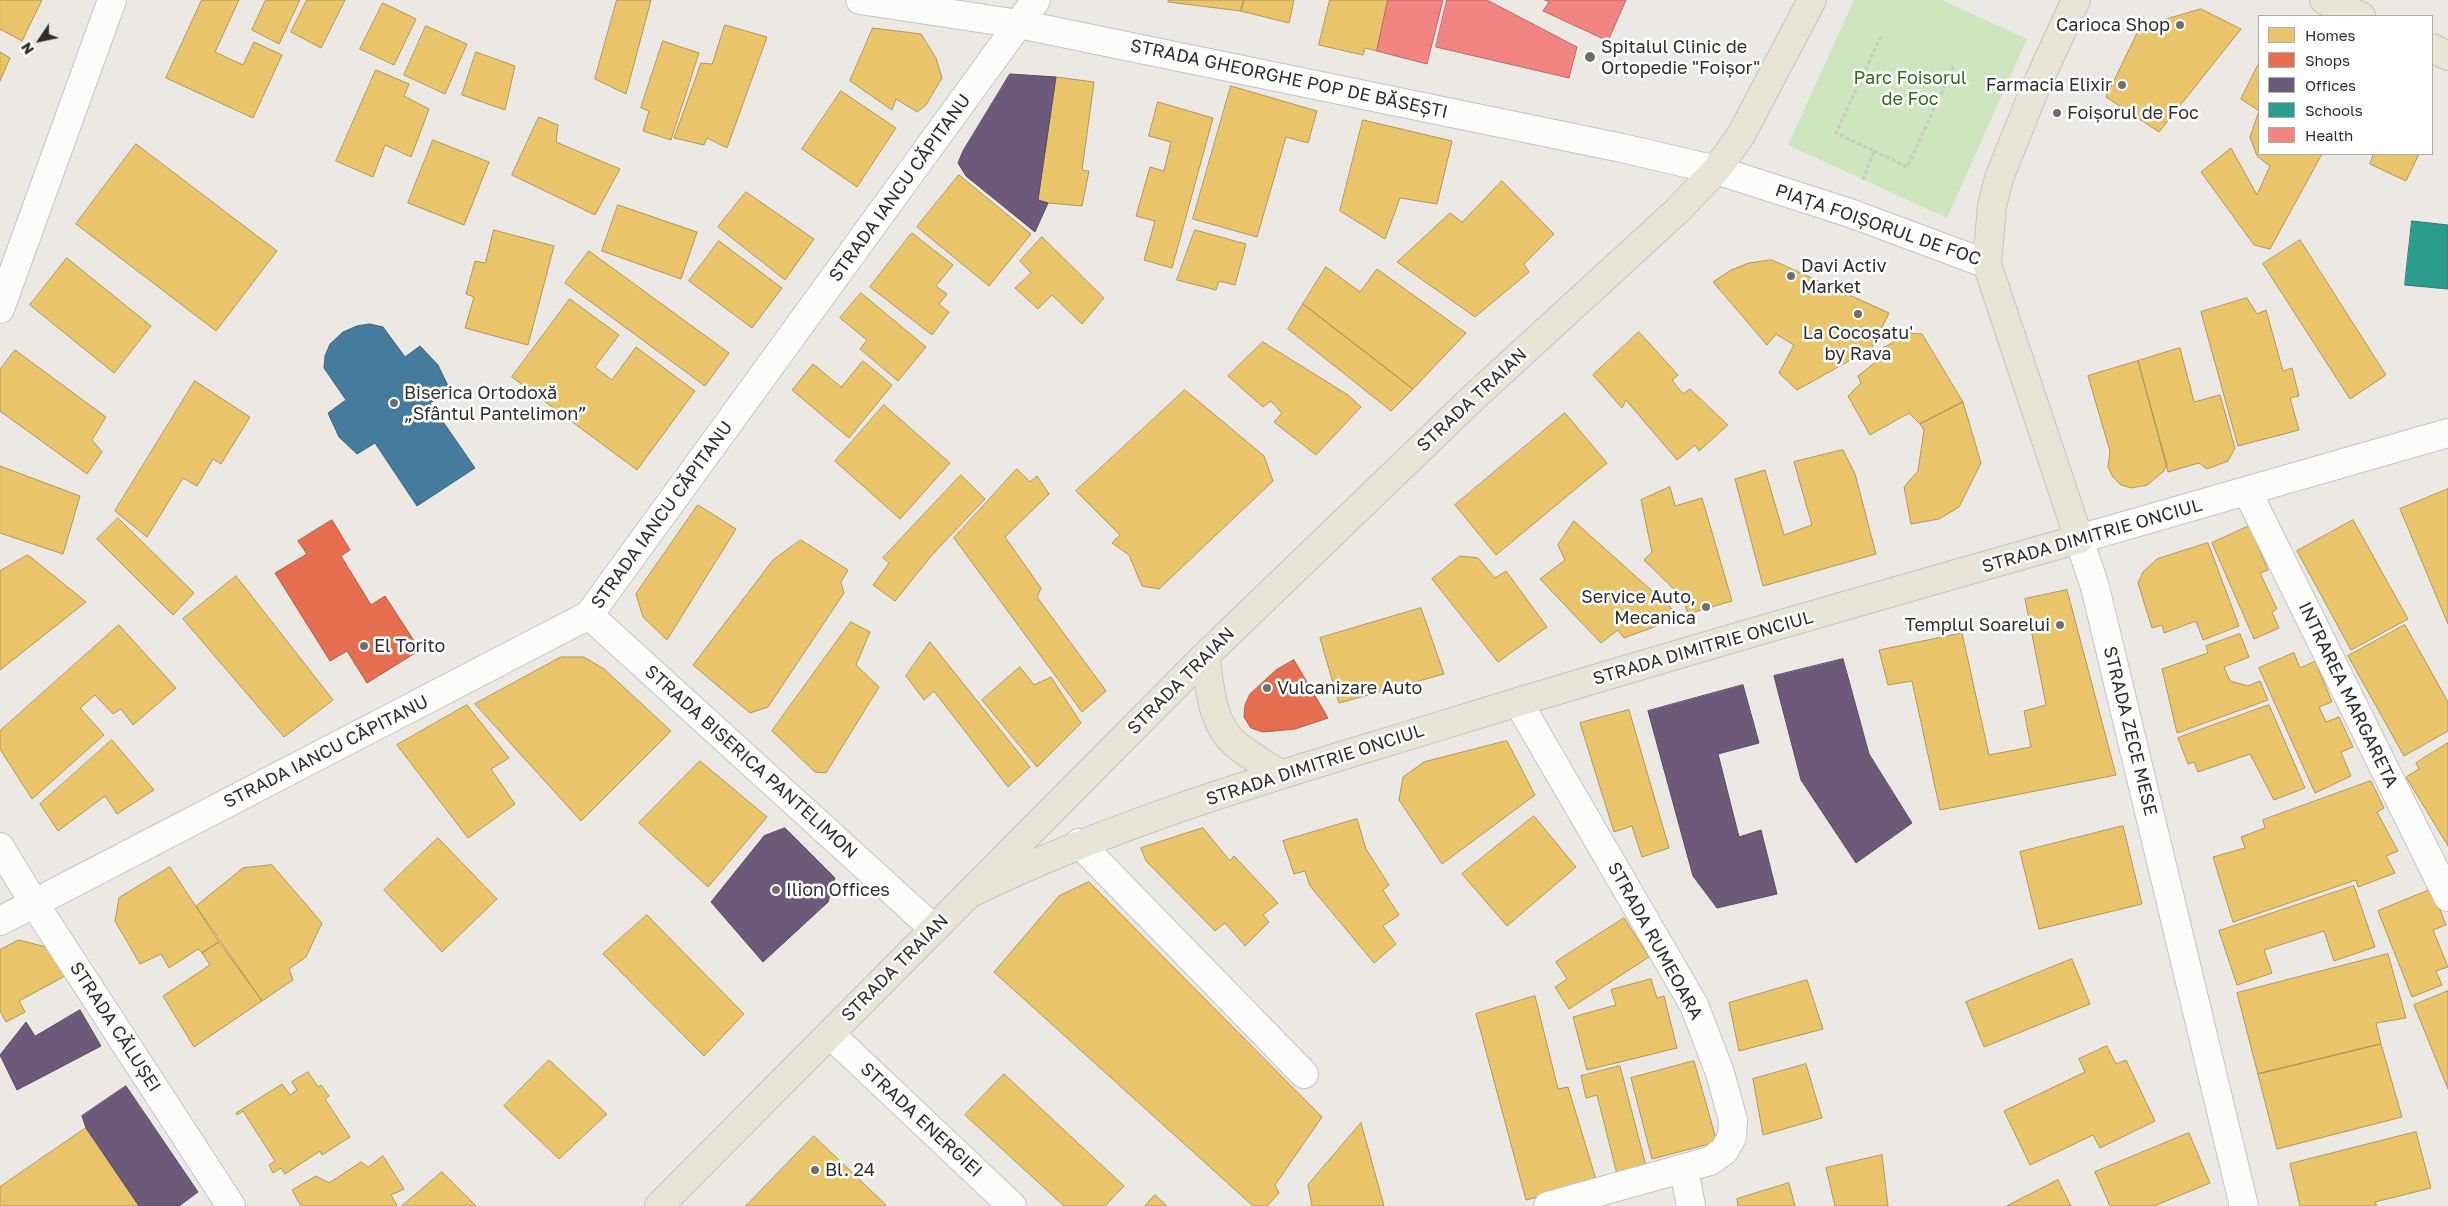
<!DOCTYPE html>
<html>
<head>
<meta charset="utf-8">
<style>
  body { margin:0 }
  #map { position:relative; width:2448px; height:1206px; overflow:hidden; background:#ece8e4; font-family:"Golos Text",sans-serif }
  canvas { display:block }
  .legend { position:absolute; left:2258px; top:15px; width:175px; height:140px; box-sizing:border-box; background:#fff; border:1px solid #ababab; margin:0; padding:6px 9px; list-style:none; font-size:15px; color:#2e2e2e }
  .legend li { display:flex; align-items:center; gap:10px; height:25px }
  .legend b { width:25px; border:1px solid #ababab }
  .north { position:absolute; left:15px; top:15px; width:50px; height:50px; -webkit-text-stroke:4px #fff; paint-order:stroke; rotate:236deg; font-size:14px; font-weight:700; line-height:20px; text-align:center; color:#2e2e2e }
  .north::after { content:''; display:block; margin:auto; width:18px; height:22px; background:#2e2e2e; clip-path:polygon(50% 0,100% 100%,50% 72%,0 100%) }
</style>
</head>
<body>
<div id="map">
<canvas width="2448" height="1206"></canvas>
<ul class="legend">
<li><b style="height:14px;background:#e9c46a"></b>Homes</li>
<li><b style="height:14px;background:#e76f51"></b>Shops</li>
<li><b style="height:14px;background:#6d597a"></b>Offices</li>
<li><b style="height:14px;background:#2a9d8f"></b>Schools</li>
<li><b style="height:14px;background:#f28482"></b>Health</li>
</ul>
<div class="north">N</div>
</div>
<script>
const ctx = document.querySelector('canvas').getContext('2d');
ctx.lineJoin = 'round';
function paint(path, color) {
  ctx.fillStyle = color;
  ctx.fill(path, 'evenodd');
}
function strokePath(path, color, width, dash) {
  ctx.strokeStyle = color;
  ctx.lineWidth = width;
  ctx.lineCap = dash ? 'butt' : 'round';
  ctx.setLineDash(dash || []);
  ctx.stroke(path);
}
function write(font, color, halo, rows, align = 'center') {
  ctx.font = font + ' "Golos Text",sans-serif';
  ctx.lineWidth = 5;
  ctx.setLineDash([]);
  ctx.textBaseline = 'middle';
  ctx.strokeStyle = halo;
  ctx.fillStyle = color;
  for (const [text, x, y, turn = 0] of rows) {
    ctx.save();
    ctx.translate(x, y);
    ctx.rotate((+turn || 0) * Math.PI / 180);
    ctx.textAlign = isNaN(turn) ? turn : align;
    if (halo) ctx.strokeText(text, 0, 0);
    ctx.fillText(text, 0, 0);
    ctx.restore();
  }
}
paint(new Path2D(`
  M1854 0H1942L2027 39 1947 218 1788 145Z`), '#cee6be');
const homes = new Path2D(`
  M0 0H42L22 41 0 29Z
  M202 0H239L215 52 243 65 254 42 282 55 253 118 166 78Z
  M266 0H300L279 44 252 30Z
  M307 0H345L321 48 291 32Z
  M617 0H651L626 94 595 79Z
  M1169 0H1244L1241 11 1168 2Z
  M1244 0H1294L1289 23 1241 11Z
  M1330 0H1388L1377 51 1365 48 1363 55 1319 45Z
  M383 3 416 19 394 65 360 49Z
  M2201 9 2241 29 2159 132 2106 97 2140 27Z
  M725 25 767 37 727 148 707 138 704 145 674 138 701 63 712 64Z
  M426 26 467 44 445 94 404 75Z
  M873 28 921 34 936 58 942 78 926 105 917 112 896 99 892 110 850 81Z
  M663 41 699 53 671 140 643 131 649 111 641 108Z
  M0 52 10 58 0 81Z
  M476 52 515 66 505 110 462 95Z
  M2259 63V154H2322L2270 249 2254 245 2201 172 2231 148 2257 195 2270 166 2257 156 2250 137 2259 111 2241 99Z
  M376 70 409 84 404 96 429 109 411 157 385 145 373 177 336 161Z
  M1056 77 1094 82 1082 170 1089 171 1082 206 1048 203 1038 200Z
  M1231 86 1317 111 1308 143 1286 137 1257 237 1193 219Z
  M841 91 896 128 857 187 802 149Z
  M1158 102 1213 118 1172 268 1144 260 1155 221 1136 216 1150 167 1164 171 1171 142 1149 136Z
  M539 117 558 125 556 142 620 169 595 215 512 175Z
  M1363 120 1452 141 1437 204 1400 198 1385 239 1340 211Z
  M433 140 489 162 464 225 408 203Z
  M136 144 277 251 216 331 76 224Z
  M2374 154H2419L2406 181 2370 164Z
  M959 175 1031 234 989 286 917 227Z
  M1502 181 1554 234 1524 264 1529 272 1475 317 1397 262 1450 213 1462 222Z
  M746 192 814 239 785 280 718 227Z
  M618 205 697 232 681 279 602 251Z
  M494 230 554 246 528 345 465 328 474 297 466 294 475 261 485 263Z
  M1195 230 1246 244 1235 285 1219 281 1216 290 1177 280Z
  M912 233 953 265 936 286 947 294 939 304 949 312 932 335 870 287Z
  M1042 237 1104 298 1082 324 1052 295 1038 309 1015 288 1031 273 1020 261Z
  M2300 240 2386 375 2350 399 2263 264Z
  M719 241 782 288 752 328 689 281Z
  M589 251 729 353 705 386 565 283Z
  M67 258 151 326 114 373 30 305Z
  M1772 260 1889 313 1872 348 1797 390 1779 373 1794 345 1776 334 1767 345 1713 282 1731 270 1749 263Z
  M1326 267 1360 292 1377 269 1466 333 1413 389 1303 304Z
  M861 293 926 347 898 381 860 349 867 340 840 318Z
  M2247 298 2257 314 2266 310 2283 371 2292 368 2299 396 2290 398 2299 430 2238 446 2201 312Z
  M570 299 619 335 595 367 612 380 636 347 695 391 637 470 512 377Z
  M1303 304 1413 389 1391 411 1288 329Z
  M1639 332 1678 375 1672 380 1683 394 1690 389 1728 425 1699 451 1695 445 1677 460 1626 400 1622 408 1593 375Z
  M1910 333 1922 334 1963 402 1920 424 1909 413 1870 435 1848 396 1861 383 1858 376 1877 361 1875 353Z
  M1263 342 1348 395 1361 407 1316 455 1274 422 1282 413 1271 401 1263 407 1228 376Z
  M2180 348 2194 402 2220 395 2235 448 2228 461 2207 469 2199 463 2168 472 2138 361Z
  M15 350 106 417 92 440 102 452 87 474 0 411V370Z
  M863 361 892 385 849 438 792 390 813 364 841 387Z
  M2138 361 2167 465 2163 472 2147 485 2131 488 2121 485 2113 477 2108 467 2110 451 2088 376Z
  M195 381 250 417 221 464 213 459 197 486 183 478 147 537 115 511Z
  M1185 390 1264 456 1273 481 1159 589 1142 586 1129 555 1112 543 1120 535 1076 491Z
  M1963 402 1981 463 1959 507 1939 519 1911 524 1904 487 1918 471 1924 430 1920 424Z
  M884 405 950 463 900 519 835 461Z
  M1565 413 1607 463 1496 555 1455 505Z
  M1843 450 1855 474 1876 554 1763 586 1735 479 1765 470 1784 535 1812 525 1794 462Z
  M0 466 80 496 63 554 0 533Z
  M1017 469 1030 482 1037 476 1049 494 1005 537 1041 588 1037 597 1106 691 1082 712 954 538Z
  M961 475 985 499 932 555 895 601 873 585 889 563 883 558Z
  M1670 487 1675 506 1702 498 1732 601 1688 614 1683 598 1644 560 1652 552 1641 500Z
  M2448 489V624L2400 509Z
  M698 505 736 529 667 640 643 617 636 594Z
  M118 518 194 593 173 615 97 539Z
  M2353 520 2408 619 2351 650 2297 551Z
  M1574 521 1681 617 1624 638 1618 630 1601 643 1540 579 1565 560 1558 545Z
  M2249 526 2268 570 2260 573 2277 609 2272 612 2279 628 2254 639 2212 543Z
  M801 540 848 570 841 582 844 593 768 707 750 713 693 665 773 560Z
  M2208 543 2239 626 2203 640 2196 621 2164 633 2162 625 2152 628 2138 583 2143 572 2157 559Z
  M28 555 86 602 0 670V571Z
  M1460 556 1478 558 1495 578 1506 571 1547 627 1498 662 1432 579Z
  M236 576 333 700 284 737 183 619Z
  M2067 590 2116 775 1940 810 1912 681 1888 685 1879 650 1962 633 1989 755 2031 747 2024 711 2046 705 2025 599Z
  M1421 608 1444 674 1339 703 1320 638Z
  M851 622 870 632 856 665 879 687 826 773 815 772 772 731Z
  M119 625 176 688 133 725 121 709 113 714 95 695 80 708 104 735 32 799 0 749V731Z
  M2405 625 2448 702V731L2404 756 2348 656Z
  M2240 634 2249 657 2224 667 2230 681 2248 686 2260 681 2268 700 2177 733 2162 669 2208 653 2206 646Z
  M930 642 1030 767 1008 787 934 691 924 700 906 676Z
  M2294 653 2300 668 2315 661 2332 702 2319 707 2326 722 2339 717 2353 747 2341 752 2351 776 2315 793 2259 668Z
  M561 657H584L604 669 671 731 581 821 475 704Z
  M1020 667 1034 685 1051 677 1081 723 1037 767 982 700Z
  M467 705 509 758 491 769 515 804 468 838 397 745Z
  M2269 705 2305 788 2274 800 2250 754 2198 772 2194 762 2188 764 2178 738Z
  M1629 710 1669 848 1642 857 1632 826 1614 832 1580 723Z
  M112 740 154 790 117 814 105 796 58 831 40 804Z
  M1507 741 1535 795 1442 864 1399 800 1403 777 1424 762Z
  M2448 743V846L2406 777 2419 769 2416 763Z
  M700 761 767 817 708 887 639 823Z
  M2371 781 2384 808 2377 812 2398 851 2386 856 2395 873 2358 887 2356 880 2233 922 2213 857 2245 848 2241 837 2265 828 2263 820Z
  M1534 816 1576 867 1507 926 1462 874Z
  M1357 819 1366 849 1389 885 1383 890 1399 915 1383 926 1396 944 1374 963 1310 886 1305 871 1294 874 1283 841Z
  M2123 826 2142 904 2039 929 2020 852Z
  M1203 828 1230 861 1234 856 1278 903 1263 915 1269 922 1245 946 1225 923 1215 931 1146 861 1141 848Z
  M438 838 497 899 442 952 384 890Z
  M272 865 322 923 306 957 289 969 293 980 262 1001 196 906 243 868Z
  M170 867 219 942 202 953 198 949 169 968 161 954 140 964 115 921 119 898Z
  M1089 882 1322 1117 1275 1185 1279 1193 1267 1206H1253L994 972 1059 896Z
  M2354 886 2375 947 2334 961 2324 931 2264 950 2272 973 2237 985 2219 931Z
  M2432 889 2446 925 2433 930 2448 967 2436 971 2442 985 2412 997 2378 911Z
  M647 915 744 1014 704 1056 603 954Z
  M1624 918 1649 957 1569 1009 1555 987 1567 979 1556 962Z
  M19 940 46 947 65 976 19 1001 25 1012 6 1022 0 1011V950Z
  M219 942 262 1001 194 1047 163 996 210 965 202 953Z
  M2388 954 2406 1018 2376 1023 2381 1044 2258 1074 2237 993Z
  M2072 959 2090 1004 1984 1047 1966 1002Z
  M1651 979 1657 998 1664 996 1677 1048 1587 1070 1573 1017 1616 1005 1611 990Z
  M1807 980 1823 1029 1739 1051 1729 1003Z
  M2448 991V1089L2414 1005Z
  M1535 996 1558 1089 1568 1087 1597 1183 1526 1200 1476 1014Z
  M2381 1044 2402 1117 2277 1149 2258 1074Z
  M2107 1046 2116 1064 2126 1060 2155 1121 2100 1148 2093 1135 2030 1165 2004 1111 2085 1072 2079 1059Z
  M549 1060 607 1114 559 1159 504 1106Z
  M1694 1061 1717 1142 1652 1159 1631 1078Z
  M1806 1064 1822 1118 1763 1135 1753 1079Z
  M1620 1066 1646 1166 1617 1174 1597 1095 1586 1098 1581 1076Z
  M308 1072 318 1087 321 1085 329 1096 325 1099 350 1137 322 1155 320 1151 285 1174 281 1168 273 1173 269 1165 275 1161 243 1111 237 1115 236 1113 282 1084 290 1095 297 1090 292 1082Z
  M1004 1074 1124 1186 1105 1206H1064L965 1115Z
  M1361 1123 1384 1206H1312L1308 1185Z
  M86 1128 139 1206H0V1187Z
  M2416 1132 2431 1188 2375 1202 2377 1206H2300L2290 1164Z
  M2189 1133 2210 1183 2154 1206H2110L2095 1172Z
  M814 1136 886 1205 885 1206H746Z
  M1882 1155 1888 1206H1835L1826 1168Z
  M383 1156 404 1189 391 1195 397 1205 396 1206H301L292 1190 316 1176 329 1183 361 1162 368 1167Z
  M442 1172 476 1206H402Z
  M2058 1180 2071 1206H2007Z
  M1789 1183 1795 1206H1738L1737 1199Z
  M1155 1195 1167 1206H1145Z`);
paint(homes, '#e9c46a');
strokePath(homes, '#b19758', 1);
const shops = new Path2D(`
  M332 520 350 550 341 556 371 605 385 596 420 650 367 683 347 651 330 661 275 573 307 554 298 541Z
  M1294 660 1328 718 1295 729 1263 732 1251 728 1244 717 1245 705 1250 694 1276 670Z`);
paint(shops, '#e76f51');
strokePath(shops, '#b05c46', 1);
const offices = new Path2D(`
  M1010 74 1056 77 1038 200 1048 203 1035 232 966 176 958 163 963 151Z
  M1843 659 1869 754 1912 823 1856 863 1801 780 1774 676Z
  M1743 685 1759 743 1718 754 1739 837 1761 830 1777 894 1717 908 1693 876 1648 711Z
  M785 828 835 878 828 902 763 962 711 902 764 836Z
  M80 1010 101 1046 17 1090 0 1055 26 1022 35 1036Z
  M126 1086 198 1192 179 1206H139L86 1128 82 1116Z`);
paint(offices, '#6d597a');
strokePath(offices, '#5a4c63', 1);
const schools = new Path2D(`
  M2412 221 2448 225V289L2405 285Z`);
paint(schools, '#2a9d8f');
strokePath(schools, '#2b7c72', 1);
const health = new Path2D(`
  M1388 0H1443L1427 64 1377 51Z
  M1447 0H1487L1577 47 1569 78 1436 47Z
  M1545 0H1626L1608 41 1543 11 1549 2Z`);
paint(health, '#f28482');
strokePath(health, '#b76a69', 1);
const public = new Path2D(`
  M370 324 383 327 405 357 420 346 438 365 450 390 430 403 475 468 417 506 375 443 357 454 339 437 328 413 346 400 324 368 325 356 330 344 343 332 357 326Z`);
paint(public, '#457b9d');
strokePath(public, '#3e647c', 1);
const minor = new Path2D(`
  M860 0 1019 24 1622 148 1716 170 1850 213 1987 264
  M0 309 112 0
  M2247 491 2448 897
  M589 615 934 929
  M1518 702 1694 1005 1720 1073 1733 1120 1732 1137 1724 1151 1710 1161 1548 1206
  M1079 843 1304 1074
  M0 847 34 903 231 1206
  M0 921 589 615 1036 0
  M830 1034 1012 1206
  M1684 1169 1691 1206
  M2244 1206 2095 587 2079 539 2448 433`);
const major = new Path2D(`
  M2324 0 2361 16
  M2432 48 2448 56
  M1205 656C1210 686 1211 722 1234 743 1248 755 1265 764 1280 774
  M969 894C1119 820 1283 774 1443 725 1654 660 1867 599 2079 539L1987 264 1992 206 1999 178 2034 91 2076 0
  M659 1206 1205 656 1474 397 1678 210 1716 170 1741 135 1812 0`);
strokePath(minor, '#c5c4c5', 30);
strokePath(major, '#c6c5c4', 30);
strokePath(new Path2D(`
  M1874 151 1907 167 1954 66
  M1863 180 1874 151 1836 133 1881 36`), '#c9c9c8', 3, [4, 2.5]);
strokePath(minor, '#fcfcfb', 28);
strokePath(major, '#e8e4d6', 28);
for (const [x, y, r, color] of [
  [2180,25,5,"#706f6e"],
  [1590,57,6,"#706f6e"],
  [2122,85,5,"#706f6e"],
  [2057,113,5,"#706f6e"],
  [1791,276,5,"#706f6e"],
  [1858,314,5,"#706f6e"],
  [394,403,5,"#706f6e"],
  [1706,607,5,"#706f6e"],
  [2060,625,5,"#706f6e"],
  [364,646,5,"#706f6e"],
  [1267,688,5,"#706f6e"],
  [776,890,5,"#706f6e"],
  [815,1170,5,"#706f6e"]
]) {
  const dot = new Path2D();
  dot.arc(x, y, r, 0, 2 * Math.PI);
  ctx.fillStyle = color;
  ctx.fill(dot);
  strokePath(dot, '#fff', 2);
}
write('18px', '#2e2e2e', '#fff', [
  ["Carioca Shop",2170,25,"right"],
  ["Spitalul Clinic de",1601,47],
  ["Ortopedie \"Foișor\"",1601,68],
  ["Farmacia Elixir",2112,85,"right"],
  ["Foișorul de Foc",2067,113],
  ["Davi Activ",1801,266],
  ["Market",1801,287],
  ["La Cocoșatu'",1858,333,"center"],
  ["by Rava",1858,354,"center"],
  ["Biserica Ortodoxă",404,393],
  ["„Sfântul Pantelimon”",404,414],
  ["Service Auto,",1696,597,"right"],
  ["Mecanica",1696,618,"right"],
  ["Templul Soarelui",2050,625,"right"],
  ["El Torito",374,646],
  ["Vulcanizare Auto",1277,688],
  ["Ilion Offices",786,890],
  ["Bl. 24",825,1170]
], 'left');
write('18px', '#2c6e1b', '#fff', [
  ["Parc Foisorul",1910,78],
  ["de Foc",1910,99]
]);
write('18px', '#2e2e2e', '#fff', [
  ["STRADA GHEORGHE POP DE BĂSEȘTI",1289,79,12],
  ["STRADA IANCU CĂPITANU",900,188,-54],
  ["PIAȚA FOIȘORUL DE FOC",1878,225,19],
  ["STRADA TRAIAN",1472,400,-43],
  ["STRADA IANCU CĂPITANU",662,515,-54],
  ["STRADA DIMITRIE ONCIUL",2092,536,-16],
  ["STRADA DIMITRIE ONCIUL",1703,648,-16],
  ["STRADA TRAIAN",1181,681,-45],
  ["INTRAREA MARGARETA",2348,695,64],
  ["STRADA ZECE MESE",2130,731,76],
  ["STRADA IANCU CĂPITANU",326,752,-27],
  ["STRADA BISERICA PANTELIMON",751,762,42],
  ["STRADA DIMITRIE ONCIUL",1315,765,-18],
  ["STRADA RUMEOARA",1655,941,61],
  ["STRADA TRAIAN",895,968,-45],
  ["STRADA CĂLUȘEI",115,1027,57],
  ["STRADA ENERGIEI",921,1120,43]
]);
</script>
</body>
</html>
